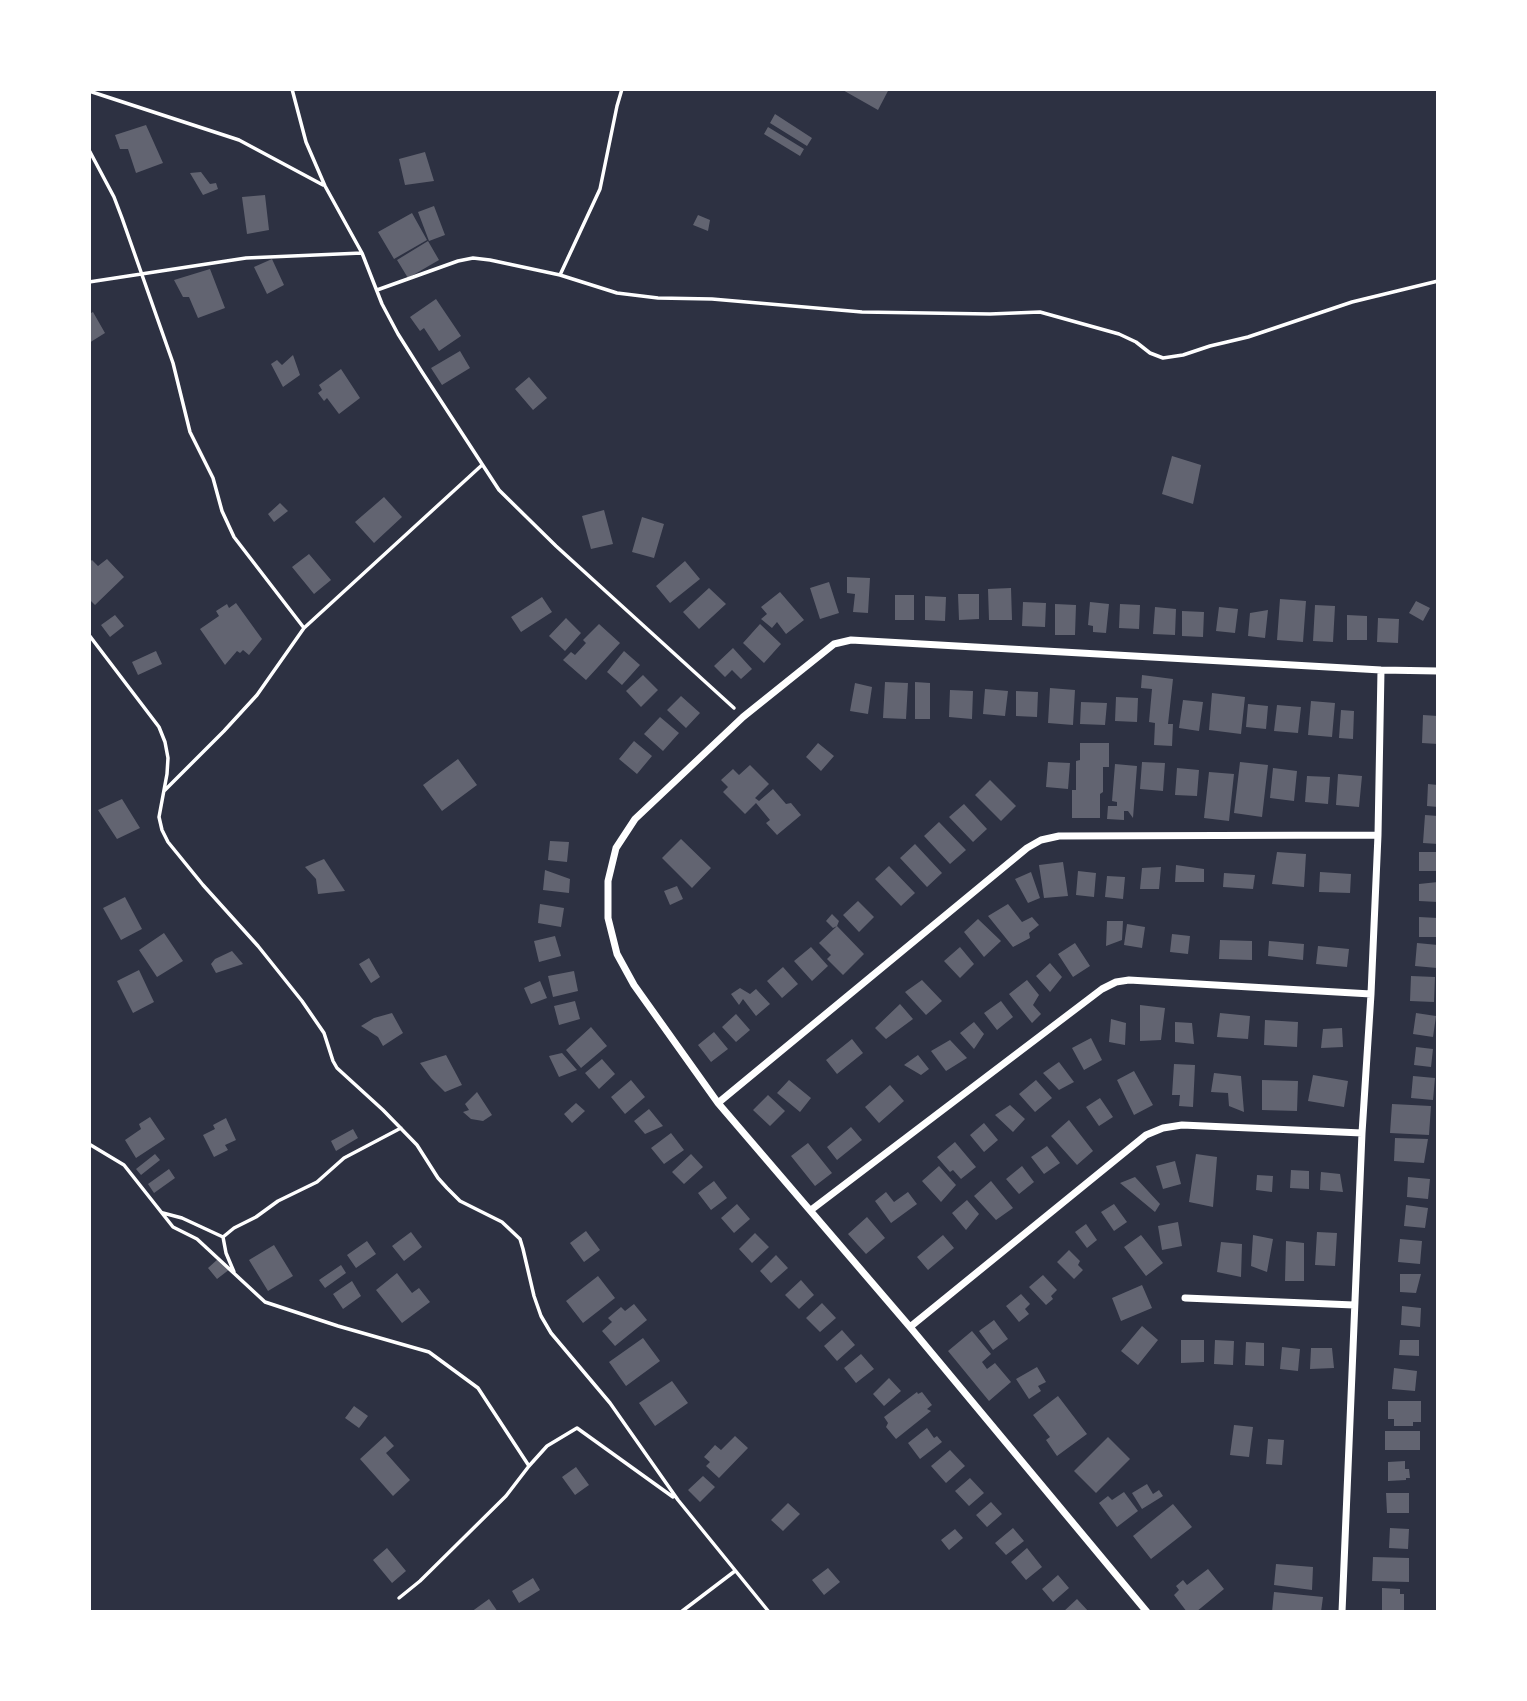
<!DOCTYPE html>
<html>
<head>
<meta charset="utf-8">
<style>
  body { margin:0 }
  #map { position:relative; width:1527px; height:1701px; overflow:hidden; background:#2d3142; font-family:"Sofia Sans Condensed",sans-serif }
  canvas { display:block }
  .frame { position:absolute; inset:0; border:91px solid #fff; pointer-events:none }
</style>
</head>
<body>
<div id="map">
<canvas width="1527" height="1701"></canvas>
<div class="frame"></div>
</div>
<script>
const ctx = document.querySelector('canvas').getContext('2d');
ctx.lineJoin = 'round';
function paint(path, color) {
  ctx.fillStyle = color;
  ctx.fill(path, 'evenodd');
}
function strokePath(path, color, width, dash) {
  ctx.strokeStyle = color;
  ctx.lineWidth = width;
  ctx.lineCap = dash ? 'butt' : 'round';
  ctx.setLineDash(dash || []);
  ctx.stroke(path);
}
paint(new Path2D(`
  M841 89H889L878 110Z
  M775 114 812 138 807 146 770 123Z
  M146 125 163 163 136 173 128 149H120L115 135Z
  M768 127 804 149 800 156 764 134Z
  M425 152 434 181 405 185 399 159Z
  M201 172 210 184 216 183 218 189 203 195 190 173Z
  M265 195 269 230 247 234 242 197Z
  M434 206 445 235 429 241 418 212Z
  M412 213 427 240 394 259 378 232Z
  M698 215 710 220 708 231 693 225Z
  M428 241 439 260 408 278 397 260Z
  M272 259 284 285 267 294 254 267Z
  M210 269 225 308 198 318 189 297H183L174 280Z
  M436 299 461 336 439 351 424 328 420 331 410 317Z
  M93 312 105 333 89 343V314Z
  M460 351 470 368 442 385 431 368Z
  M293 355 300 375 283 387 271 364 277 360 282 365Z
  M341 369 360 398 339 414 327 398 324 401 318 393 322 390 319 385Z
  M529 377 547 398 533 410 515 389Z
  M1172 456 1201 465 1193 504 1162 494Z
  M384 497 402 517 374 543 355 522Z
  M280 503 288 511 274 522 268 514Z
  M604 510 613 544 591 549 582 516Z
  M642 517 664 524 654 558 632 552Z
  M309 554 331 580 314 594 292 567Z
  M107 559 124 577 95 605 89 599V562L92 560 98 566Z
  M685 561 700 579 670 603 656 586Z
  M847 577 870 578 868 613 853 612 855 594 847 593Z
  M829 582 839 613 820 619 810 588Z
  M709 588 726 604 699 629 683 612Z
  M1011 588 1012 620H989L988 589Z
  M780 592 804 620 786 634 777 622 772 628 761 619 767 614 761 607Z
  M958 594H979V619L959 620Z
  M895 595H914V620H895Z
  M925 596 946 597 945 621 925 620Z
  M542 597 552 612 521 632 511 617Z
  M1280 599 1306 601 1303 642 1277 640Z
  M1416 601 1430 608 1423 621 1409 613Z
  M1023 602 1046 603 1045 627 1022 626Z
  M1090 602 1109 604 1106 633 1093 632V626L1088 625Z
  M236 603 262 639 249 655 243 650 240 653 237 651 225 665 200 629 219 616 216 611 227 604 229 608Z
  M1055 604 1076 605 1075 635H1055Z
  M1120 604 1140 605 1139 629 1119 628Z
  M1315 605 1335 606 1333 642 1313 641Z
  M1155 607 1176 609 1175 635 1153 634Z
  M1219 607 1238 609 1235 633 1216 631Z
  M1268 610 1265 638 1248 636 1250 613Z
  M1182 611 1204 612 1203 637 1182 636Z
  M115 615 124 626 110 637 101 625Z
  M1347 615 1367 616V640H1347Z
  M566 618 581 633 565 651 549 636Z
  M1378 618 1399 619 1398 643 1377 642Z
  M599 624 620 643 586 680 563 660 571 652 575 655 586 643 583 640Z
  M760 624 781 644 764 663 743 643Z
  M733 648 752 669 741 679 732 670 725 677 714 666Z
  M156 651 162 664 138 675 132 662Z
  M624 651 640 665 622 685 607 672Z
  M643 675 658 690 641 707 626 691Z
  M1142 675 1173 679 1168 724H1173L1172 746 1154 745 1155 723 1149 722 1152 689 1141 688Z
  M885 682 908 683 906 719 883 718Z
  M915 682 930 683V719H915Z
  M855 683 872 687 868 714 850 711Z
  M1050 688 1075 690 1073 725 1048 723Z
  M985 689 1008 691 1005 716 983 714Z
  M950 690 973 691 972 719 949 717Z
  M1016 691 1038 692 1037 717 1016 716Z
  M1212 693 1245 697 1241 734 1209 730Z
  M681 696 700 713 686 728 667 710Z
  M1116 697 1138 698 1137 722 1115 721Z
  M1183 700 1203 702 1199 731 1179 728Z
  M1311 701 1335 703 1332 737 1308 735Z
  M1081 702 1107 703 1105 725 1080 724Z
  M1248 704 1268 706 1266 729 1246 727Z
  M1277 705 1301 707 1298 733 1274 731Z
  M1341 710 1354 711 1353 739 1339 738Z
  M1423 715 1438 716V744L1422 743Z
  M660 717 679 733 663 751 644 734Z
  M634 741 652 756 637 774 619 759Z
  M818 743 834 756 821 771 806 757Z
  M1080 743H1109V767H1103V792L1100 794V818H1072V790H1076V761L1080 760Z
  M458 759 477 785 442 811 423 785Z
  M1048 762 1070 763 1068 789 1046 787Z
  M1142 762 1165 763 1163 791 1140 789Z
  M1240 762 1268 765 1262 817 1234 813Z
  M1115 764 1137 766 1133 818 1128 811H1124V820L1107 819 1108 806H1117V802L1112 801Z
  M750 765 769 784 755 798 759 801 773 789 786 804 791 803 801 815 777 835 766 823 770 820 756 803 745 814 723 792 728 787 721 780 733 769 739 775Z
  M1177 768 1199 770 1197 796 1175 795Z
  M1273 768 1297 771 1294 801 1270 798Z
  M1209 772 1234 774 1229 821 1204 818Z
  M1338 774 1362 776 1359 807 1336 805Z
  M1307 776 1330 777 1328 804 1305 802Z
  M990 780 1016 806 1001 821 975 795Z
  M1428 784 1438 785V807L1427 806Z
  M122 799 140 828 117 839 98 810Z
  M964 804 987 829 973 842 949 817Z
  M1425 815 1438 816V844L1423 843Z
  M939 822 966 850 950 864 924 836Z
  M681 839 711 868 692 888 662 858Z
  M550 841 569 842 567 862 548 860Z
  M915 844 942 873 927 887 900 858Z
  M1277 852 1306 854 1304 887 1272 884Z
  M1419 852H1438V871H1419Z
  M324 859 345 891 318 894 316 879 305 867Z
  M1063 862 1068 896 1044 898 1039 865Z
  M1176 865 1204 869V882H1175Z
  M889 866 915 893 901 906 875 879Z
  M1161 867 1159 889H1140L1142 868Z
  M545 870 570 879 569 893 543 890Z
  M1078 871 1096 873 1094 897 1076 895Z
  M1031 872 1040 898 1028 903 1015 879Z
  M1320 872 1351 874 1350 893 1319 892Z
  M1224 873 1255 875 1253 889 1223 887Z
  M1107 876 1125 877 1123 899 1105 897Z
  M1438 882V902L1419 901V884Z
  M677 886 683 899 670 905 664 891Z
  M125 897 142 929 121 940 103 908Z
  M858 901 874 917 859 932 843 915Z
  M540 904 564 908 561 927 538 923Z
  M1008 904 1022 922 1032 917 1039 925 1029 933 1030 938 1013 947 988 916Z
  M832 914 839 921 837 926 833 928 826 921Z
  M1419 917 1438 918V937H1419Z
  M978 919 1001 941 984 957 964 932Z
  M1107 921H1123L1122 940 1106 946Z
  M1127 924 1145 927 1142 948 1124 945Z
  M837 926 864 954 843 975 827 959 831 955 819 943Z
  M164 933 183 961 157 977 139 950Z
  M1172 934 1190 936 1188 954 1170 952Z
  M555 936 561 956 539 962 534 941Z
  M1220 940 1252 941V960L1219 959Z
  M1269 941 1304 944 1303 960 1268 956Z
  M1075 943 1090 966 1073 977 1058 954Z
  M1417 943 1438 945 1437 968 1415 966Z
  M1318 946 1349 949 1347 967 1316 964Z
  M811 947 828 966 812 981 794 961Z
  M960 947 974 964 960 978 944 961Z
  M232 951 243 964 216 973 211 964 215 959Z
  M369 958 380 977 371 983 359 964Z
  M1050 963 1062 977 1050 992 1036 976Z
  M783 967 798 984 782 998 767 981Z
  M139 970 154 1002 133 1013 117 981Z
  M574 971 578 991 553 997 548 976Z
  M1411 976 1435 977 1434 1002 1410 1001Z
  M922 980 942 1001 926 1015 905 992Z
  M1027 980 1039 995 1033 1005 1041 1014 1032 1023 1009 994Z
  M540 981 547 998 531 1004 524 988Z
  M740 988 750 994 756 989 770 1004 756 1016 743 999 739 1005 731 994Z
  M575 1001 580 1019 559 1025 554 1006Z
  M1001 1001 1013 1017 997 1030 984 1013Z
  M900 1004 913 1019 886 1039 875 1028Z
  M1140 1005 1165 1008 1161 1040 1140 1041Z
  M392 1013 403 1033 383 1046 378 1037 361 1026 374 1018Z
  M1220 1013 1250 1016 1248 1039 1217 1037Z
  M1416 1013 1436 1016 1433 1037 1413 1034Z
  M736 1014 750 1030 736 1042 722 1027Z
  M1111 1019 1126 1023 1125 1045 1109 1042Z
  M1265 1020 1298 1022 1297 1047 1264 1045Z
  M974 1022 984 1034 974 1049 960 1033Z
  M1175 1022 1192 1023 1194 1044 1175 1042Z
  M591 1027 607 1046 581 1068 566 1050Z
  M1342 1028 1343 1047 1321 1048 1323 1029Z
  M714 1032 728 1049 711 1062 698 1045Z
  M1091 1038 1102 1060 1084 1070 1072 1048Z
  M852 1039 863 1053 837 1074 826 1060Z
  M950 1040 967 1058 946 1071 931 1051Z
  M1416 1047 1433 1049 1431 1067 1414 1065Z
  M562 1053 577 1070 559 1077 549 1056Z
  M446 1055 462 1085 445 1092 431 1078 420 1063Z
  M918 1055 929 1069 921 1075 904 1065Z
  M602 1059 615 1074 599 1089 585 1073Z
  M1059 1062 1074 1082 1059 1090 1043 1073Z
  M1174 1064 1195 1065 1193 1107 1179 1106 1180 1095H1172Z
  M1134 1071 1153 1105 1134 1115 1117 1080Z
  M1214 1073 1241 1076 1244 1112 1229 1106 1228 1093 1211 1092Z
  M1313 1075 1348 1081 1344 1107 1308 1101Z
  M1413 1076 1435 1078 1433 1100 1411 1098Z
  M631 1080 645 1097 625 1114 611 1097Z
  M789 1080 811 1098 800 1112 777 1093Z
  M1036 1080 1052 1098 1035 1112 1019 1094Z
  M1262 1080 1298 1081 1297 1111 1262 1110Z
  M890 1085 904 1101 879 1123 865 1107Z
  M477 1092 492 1115 483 1121 471 1119 463 1112 469 1110 465 1104Z
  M768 1095 785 1111 770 1126 753 1110Z
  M1100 1098 1113 1117 1099 1126 1086 1107Z
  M576 1103 585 1111 572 1123 564 1114Z
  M1392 1104 1431 1106 1429 1135 1390 1133Z
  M1010 1105 1025 1119 1013 1132 995 1115Z
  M649 1109 663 1126 645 1134 634 1121Z
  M150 1117 165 1139 136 1158 125 1140 141 1129 139 1124Z
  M226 1118 236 1140 225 1145 228 1150 214 1157 203 1135 215 1129 213 1125Z
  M1069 1120 1093 1151 1077 1165 1051 1136Z
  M984 1123 998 1140 984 1152 970 1135Z
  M851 1127 862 1140 837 1160 827 1147Z
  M353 1129 358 1138 336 1151 331 1141Z
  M671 1133 684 1150 664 1164 651 1148Z
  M1395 1138 1428 1139 1424 1163 1394 1161Z
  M955 1142 976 1167 961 1179 953 1170 950 1172 937 1157Z
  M808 1143 832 1173 815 1186 791 1156Z
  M1047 1146 1060 1163 1044 1174 1031 1157Z
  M155 1154 160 1160 141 1175 136 1169Z
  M691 1154 703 1167 684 1184 672 1172Z
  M1196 1154 1217 1157 1213 1207 1189 1202Z
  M1175 1161 1181 1184 1163 1189 1156 1166Z
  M939 1166 956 1185 941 1202 922 1181Z
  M1022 1166 1034 1182 1019 1194 1006 1179Z
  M169 1169 175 1178 154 1193 148 1184Z
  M1291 1170 1309 1171V1189L1290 1188Z
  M1321 1172 1340 1174 1343 1192 1320 1190Z
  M1257 1175 1273 1176 1272 1192 1256 1190Z
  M1135 1177 1160 1204 1155 1212 1120 1183Z
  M1408 1177 1430 1179 1428 1199 1407 1197Z
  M714 1181 727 1198 711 1210 698 1193Z
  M991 1181 1013 1208 996 1220 974 1196Z
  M886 1192 894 1202 908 1192 917 1204 891 1223 875 1201Z
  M967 1200 979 1214 966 1230 952 1213Z
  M737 1204 750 1219 734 1233 721 1218Z
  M1114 1204 1127 1222 1114 1231 1101 1212Z
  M1406 1205 1428 1208 1425 1228 1404 1226Z
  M867 1217 885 1238 866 1254 848 1234Z
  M1178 1222 1182 1246 1162 1250 1158 1226Z
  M1086 1224 1097 1240 1087 1248 1075 1232Z
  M586 1231 600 1250 584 1262 570 1243Z
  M411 1232 422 1247 404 1261 392 1246Z
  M1317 1232 1337 1233 1335 1266 1315 1265Z
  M755 1233 769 1247 752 1263 739 1249Z
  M943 1235 954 1248 928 1270 917 1257Z
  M1141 1235 1163 1263 1146 1276 1124 1247Z
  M1253 1235 1273 1239 1267 1272 1251 1266Z
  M1400 1239 1422 1241 1420 1264 1398 1262Z
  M367 1241 376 1254 356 1268 347 1255Z
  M1286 1241 1304 1243V1281H1285Z
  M1221 1242 1242 1244 1241 1277 1217 1272Z
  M274 1245 293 1276 268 1291 249 1260Z
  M1069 1250 1080 1261 1078 1265 1083 1270 1074 1279 1057 1262Z
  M776 1255 788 1268 771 1283 760 1271Z
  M218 1259 230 1269 217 1279 208 1268Z
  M341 1265 346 1273 325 1288 319 1280Z
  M397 1273 412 1293 419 1288 430 1302 402 1323 376 1290Z
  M1400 1274H1421L1416 1293 1400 1292Z
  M1043 1275 1057 1290 1051 1296 1053 1299 1046 1305 1029 1287Z
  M598 1276 615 1298 583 1323 566 1301Z
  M801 1280 814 1295 799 1309 785 1295Z
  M352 1281 361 1296 343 1309 333 1294Z
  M1142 1285 1152 1308 1121 1321 1112 1298Z
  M1021 1294 1030 1304 1025 1309 1029 1314 1019 1322 1006 1306Z
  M822 1303 836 1318 820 1332 806 1318Z
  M634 1304 647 1320 615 1346 602 1331 612 1322 608 1318 621 1307 625 1311Z
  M1402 1306 1421 1308 1420 1327 1401 1325Z
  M994 1320 1008 1339 993 1350 979 1331Z
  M1142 1326 1158 1340 1138 1365 1121 1351Z
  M842 1330 855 1345 837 1361 824 1346Z
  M972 1331 991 1354 982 1362 987 1369 995 1363 1011 1382 989 1401 948 1351Z
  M643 1338 660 1361 626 1386 609 1362Z
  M1181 1340H1204V1362L1181 1363Z
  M1215 1340 1234 1341 1233 1365 1214 1364Z
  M1400 1340H1419V1356L1399 1355Z
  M1246 1342 1264 1343V1366L1245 1365Z
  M1282 1347 1300 1349 1298 1371 1280 1369Z
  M1311 1348H1332L1334 1368 1310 1369Z
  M861 1354 874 1369 856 1383 844 1368Z
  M1037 1367 1046 1382 1038 1386 1041 1391 1029 1399 1016 1379Z
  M1394 1368 1417 1371 1415 1391 1392 1389Z
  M889 1378 901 1391 884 1406 873 1394Z
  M672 1381 688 1403 655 1426 639 1403Z
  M917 1392 918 1394 922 1392 932 1405 927 1409 931 1411 896 1439 886 1427 888 1423 884 1417Z
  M1058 1396 1087 1434 1057 1456 1046 1440 1050 1437 1033 1415Z
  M1388 1401H1421V1422H1413V1426H1394V1419H1388Z
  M354 1406 368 1416 359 1428 345 1418Z
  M1234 1425 1253 1427 1249 1457 1230 1455Z
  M927 1428 934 1438 937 1436 942 1442 920 1459 908 1443Z
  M1385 1431H1420V1450H1385Z
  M385 1436 394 1446 386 1453 410 1480 393 1496 360 1459Z
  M735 1436 748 1448 719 1478 706 1466 710 1462 704 1457 715 1445 721 1450Z
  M1108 1437 1130 1459 1096 1493 1074 1471Z
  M1268 1439 1284 1440 1282 1465 1266 1464Z
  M950 1450 965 1466 946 1483 931 1466Z
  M1405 1461V1469H1409L1410 1478H1406V1480L1388 1481V1462Z
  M576 1467 589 1485 575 1495 562 1477Z
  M703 1476 715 1487 700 1502 688 1490Z
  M970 1478 984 1493 969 1506 955 1491Z
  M1147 1484 1153 1494 1159 1490 1163 1496 1142 1509 1132 1493Z
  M1124 1492 1138 1511 1117 1527 1099 1503 1108 1496 1112 1500Z
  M1386 1493H1409V1513H1387Z
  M991 1502 1002 1514 987 1527 976 1515Z
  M788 1503 800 1514 783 1531 771 1520Z
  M1173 1504 1192 1527 1151 1559 1133 1536Z
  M1013 1528 1024 1541 1006 1555 995 1543Z
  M1390 1528 1409 1529 1408 1549 1389 1548Z
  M955 1529 963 1538 949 1550 941 1540Z
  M387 1548 406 1571 392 1583 373 1560Z
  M1027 1548 1042 1567 1026 1580 1011 1562Z
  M1373 1557 1409 1558V1582L1372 1581Z
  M1276 1564 1313 1567 1312 1590 1274 1585Z
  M828 1568 840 1582 824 1595 812 1580Z
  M1208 1569 1224 1589 1196 1612H1187L1174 1595 1179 1590 1176 1586 1183 1580 1187 1585Z
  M1058 1575 1069 1588 1053 1602 1042 1589Z
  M533 1578 540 1590 519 1603 512 1591Z
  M1382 1588 1400 1589V1594H1404V1612H1382Z
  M1274 1592 1323 1597 1321 1612H1272Z
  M489 1599 498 1612H471Z
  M1077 1599 1089 1612H1063Z`), '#626471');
strokePath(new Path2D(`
  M292 89 306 142 325 186 362 253 382 304 398 334 422 372 499 490 556 546 734 708
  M89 91 239 140 323 185
  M89 150 114 197 122 218 173 363 190 432 213 478 222 511 234 537 304 628
  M560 275 600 189 617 106 622 89
  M89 282 246 258 362 253
  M377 290 458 261 473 258 490 260 560 275 617 293 658 298 712 299 862 312 990 314 1040 312 1119 334 1136 342 1150 353 1163 358 1183 355 1210 346 1248 337 1352 302 1438 281
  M89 635 159 727 165 742 168 758 167 774 159 817 162 830 168 842 203 885 258 946 302 1001 324 1033 333 1061 337 1068 383 1110 417 1145 438 1178 447 1188 460 1201 502 1222 520 1239 523 1249 534 1296 541 1316 551 1333 610 1403 678 1500 769 1612
  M164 791 224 731 257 695 304 628 482 465
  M89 1144 124 1165 173 1227 197 1239 265 1302 338 1326 429 1352 478 1388 529 1466 547 1446 577 1428 673 1497
  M163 1213 182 1218 223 1237
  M234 1272 226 1253 223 1237 234 1228 256 1217 278 1201 317 1182 344 1158 401 1128
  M399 1598 420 1581 506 1496 529 1466
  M681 1612 735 1571`), '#fff', 3.5);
strokePath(new Path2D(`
  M718 1103 1027 848 1041 840 1059 836 1378 835 1381 670
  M811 1210 1102 989 1116 982 1129 980 1371 994
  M1185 1298 1354 1305
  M910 1327 1146 1135 1163 1128 1182 1125 1362 1133
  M1147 1612 910 1327 718 1103 634 985 617 954 608 918V881L616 848 635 819 743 717 834 644 851 640 1381 670 1438 671
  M1342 1612 1362 1133 1371 994 1378 835`), '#fff', 7);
</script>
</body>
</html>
